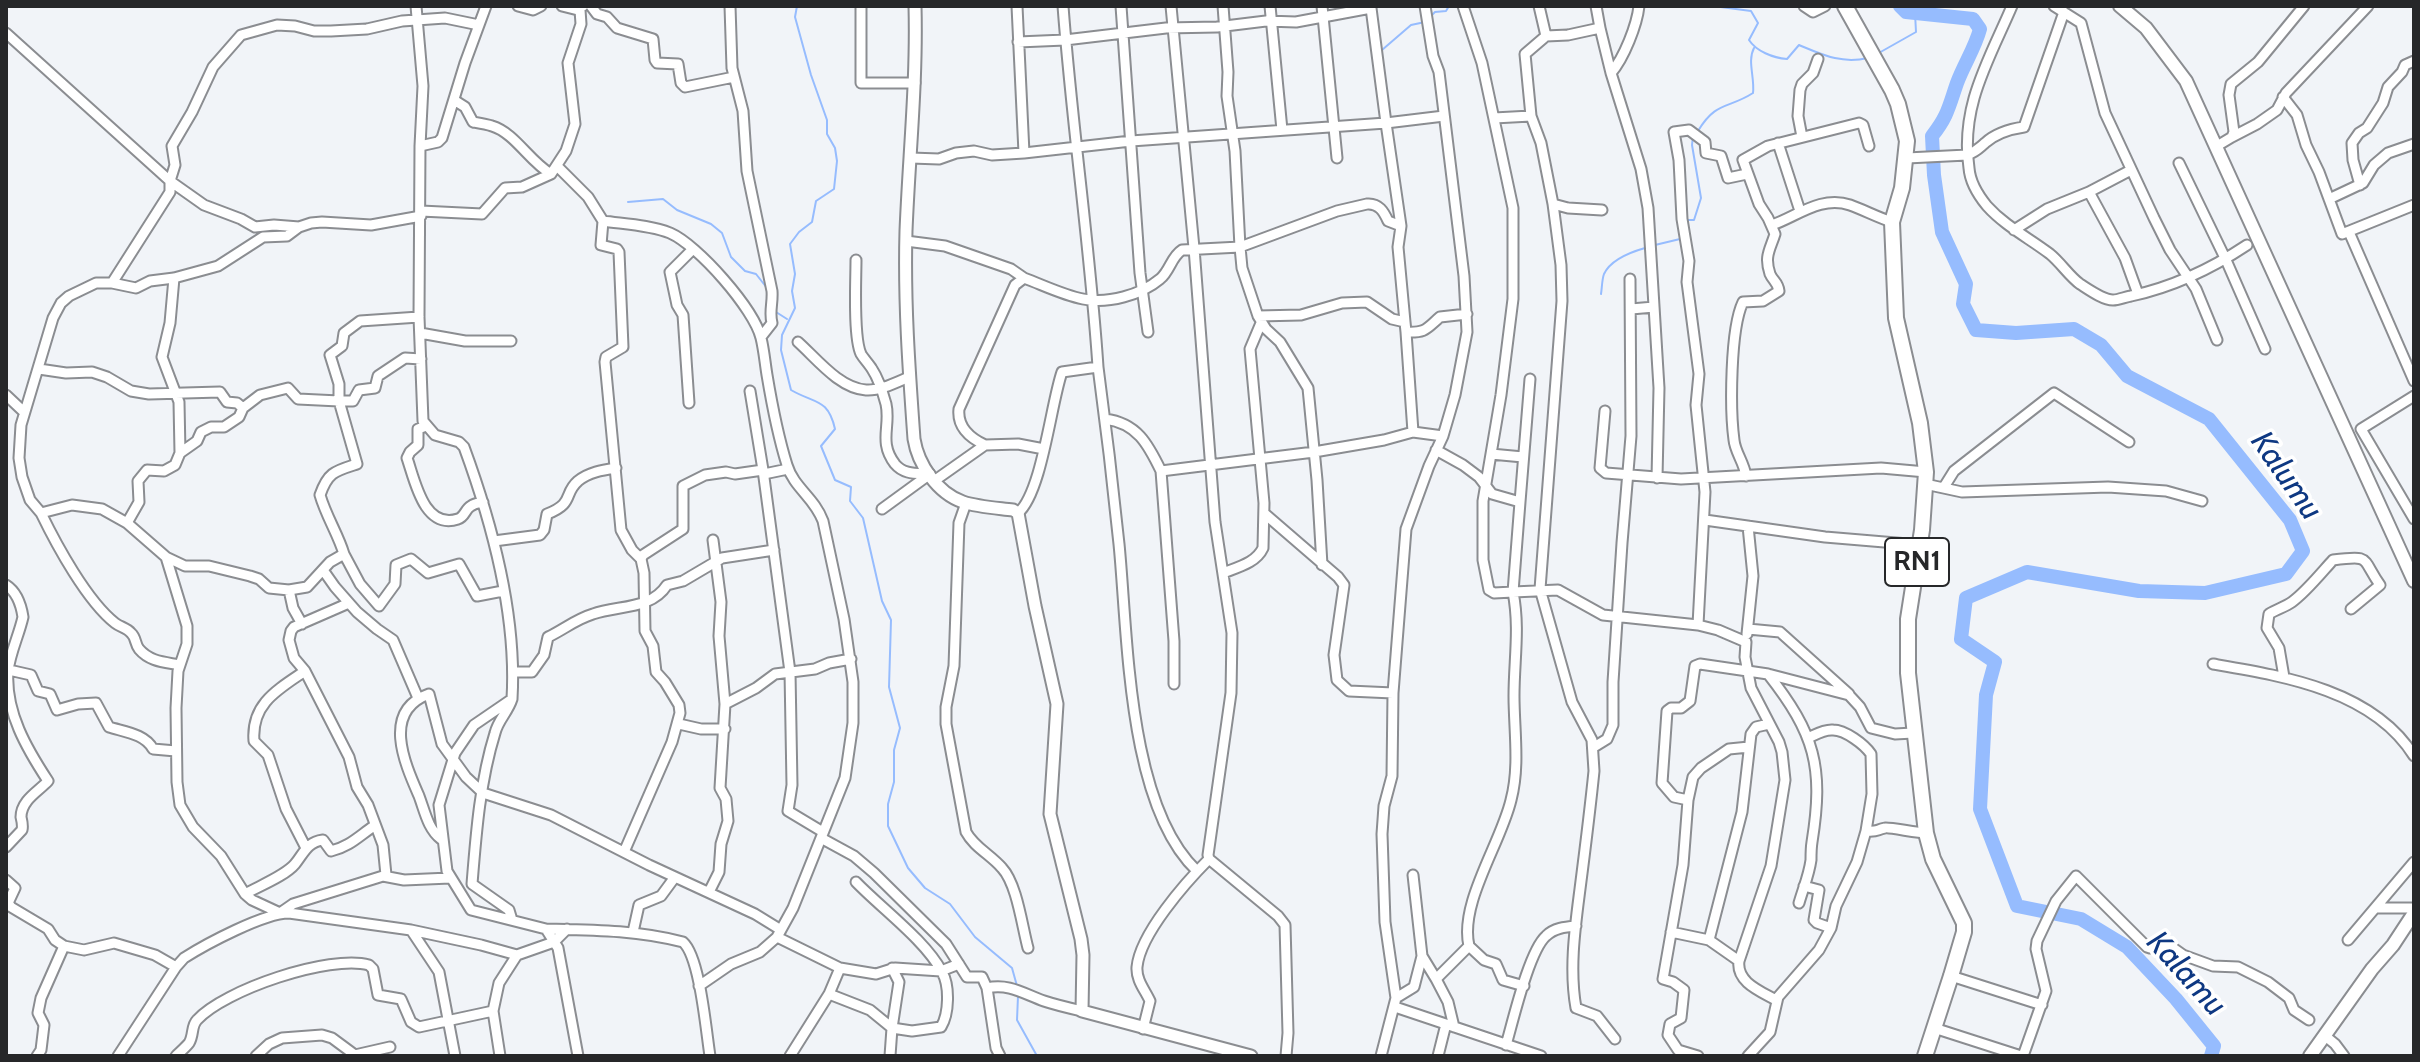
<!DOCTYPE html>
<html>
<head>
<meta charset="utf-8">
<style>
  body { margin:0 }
  #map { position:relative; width:2420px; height:1062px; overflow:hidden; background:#f1f4f8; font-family:Cabin,sans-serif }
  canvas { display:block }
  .frame { position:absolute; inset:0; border:8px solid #262729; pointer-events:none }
</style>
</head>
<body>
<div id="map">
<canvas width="2420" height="1062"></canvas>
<div class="frame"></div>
</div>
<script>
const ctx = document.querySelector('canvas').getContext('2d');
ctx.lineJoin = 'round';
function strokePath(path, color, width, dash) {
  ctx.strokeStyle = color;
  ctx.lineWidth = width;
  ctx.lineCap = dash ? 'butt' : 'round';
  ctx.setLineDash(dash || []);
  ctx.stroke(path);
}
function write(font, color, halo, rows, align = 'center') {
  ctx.font = font + ' Cabin,sans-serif';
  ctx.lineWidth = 7;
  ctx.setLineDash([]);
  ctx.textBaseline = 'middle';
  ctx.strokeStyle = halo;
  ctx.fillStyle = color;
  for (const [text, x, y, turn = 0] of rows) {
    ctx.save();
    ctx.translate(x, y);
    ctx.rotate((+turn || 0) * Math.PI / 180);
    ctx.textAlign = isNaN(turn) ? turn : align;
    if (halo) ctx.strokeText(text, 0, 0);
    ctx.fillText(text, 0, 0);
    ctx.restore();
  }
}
strokePath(new Path2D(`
  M797 6 795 17 811 75 827 120V134L835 148 837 161 834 189 816 201 812 222 799 232 790 244 795 274 792 291 795 308 782 335 781 350 791 390C815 404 828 398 835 429L821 446 835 480 851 487 850 501 863 518 882 601 891 620 889 687 900 728 894 750V782L888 804V826L908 868 925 888 950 904 975 937 1012 968 1017 986
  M1713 6 1751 11 1758 23 1749 40C1756 51 1773 58 1787 59L1799 45C1823 55 1841 64 1868 58
  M1430 17 1435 12 1446 11 1449 6
  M1382 50 1411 25 1425 22
  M1877 54 1916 32 1915 13
  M1698 131C1716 101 1728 109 1753 93 1755 78 1747 61 1754 48
  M628 202 663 199 677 210 711 224 722 233 731 257 745 271 756 274 767 288V301
  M1687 220H1694L1701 198 1692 145 1693 136
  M1655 245 1680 239 1681 235
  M1601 294C1602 288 1602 279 1604 274 1611 259 1631 252 1645 248
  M776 312 787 319
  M1018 996 1017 1020 1037 1056
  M1060 1056H1066`), '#96bcfe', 2);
strokePath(new Path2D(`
  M1900 6 1906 12 1973 19 1980 29C1975 48 1964 64 1957 83 1949 106 1948 116 1932 136L1934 175 1942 232 1966 284 1963 304 1976 330 2016 333 2074 329 2101 345 2127 376 2209 419 2290 520 2303 551 2286 574 2205 593 2139 591 2027 572 1966 598 1961 639 1995 662 1986 695 1980 809 2017 906 2081 919 2127 947 2176 999 2214 1046 2211 1056`), '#96bcfe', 14);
const minor = new Path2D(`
  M416 6 423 86 420 146 419 317 423 421 435 435 459 442 464 447C493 526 517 615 512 699L474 725 455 753 439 805 447 871 471 910 546 929 558 948 578 1056
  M518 6 533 10 541 6
  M562 6 578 10 583 6
  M591 6 597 14 607 17 617 28 653 39 655 60 657 63 678 64 681 83 685 87 734 77
  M730 6 732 68 743 111 747 171 772 291C773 303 769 312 772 323L761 337
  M861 6V83H915
  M1017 6 1024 153
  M1121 6 1140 273 1148 332
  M1171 6 1194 248 1215 522 1232 633 1231 693 1208 855 1209 859 1278 916 1285 925 1288 1033 1286 1056
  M1223 6 1228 72 1227 96 1235 151 1240 247 1337 211 1367 204C1379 203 1384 212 1388 221L1401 226
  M1270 6 1282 130
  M1322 6 1337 158
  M1596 6 1600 28
  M1639 6C1637 25 1624 58 1611 73L1641 169 1648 208 1659 388 1657 478
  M1804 6 1813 12 1825 6
  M2012 6C1989 60 1960 106 1969 168 1970 182 1978 195 1987 206 2005 226 2029 238 2050 254 2061 263 2069 276 2080 284 2088 289 2103 300 2113 300 2118 300 2125 297 2131 296 2173 287 2211 269 2247 245
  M2054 6 2081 23 2105 113 2154 218 2170 250 2196 289 2217 340
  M1371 8 1386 123 1444 116
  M6 33 170 181V192L112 283
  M1546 36 1568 35 1600 28 1611 73
  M1018 42 1065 40 1166 28 1217 27 1266 21 1296 22 1371 8V6
  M2283 97 2297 115 2306 145 2319 172 2342 234 2414 205
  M454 100 465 107 473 122C479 123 486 124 492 126 515 133 529 161 551 174
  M1531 116 1525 54 1546 36 1539 6
  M1494 118 1531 116 1541 143 1553 204 1561 265 1562 301 1540 589 1572 702 1592 740 1594 771C1590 811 1585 850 1580 889 1575 928 1569 969 1576 1008L1597 1016 1615 1039
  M1802 137 1798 116 1800 90 1802 84 1813 73 1818 59
  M2232 137 2257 124 2277 110 2286 93 2368 6
  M1778 143 1800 211
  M420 146 438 142 442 138 465 63 479 25
  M2217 146 2232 137 2234 132 2229 95 2231 84 2258 62 2304 6
  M911 158 939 159 956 153 974 151 992 155 1024 153 1131 141 1386 123 1401 226 1398 247 1405 322
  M1907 158 1967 155C1976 152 1978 149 1985 143 1996 133 2010 129 2024 127L2064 12
  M2179 163 2226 260 2265 349
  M557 166 588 197 603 221 601 245 617 249 619 252 623 347 606 357 605 362 621 530 632 550 641 559
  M2131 170 2089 192 2125 258 2138 294
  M2360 185 2353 160 2352 143 2359 133 2367 128 2383 103 2388 87 2402 72 2405 65 2414 61
  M2329 199 2363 183 2374 165 2388 153 2414 144
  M1553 204 1568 208 1602 210
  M421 211 482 214 505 188 522 187 551 174 566 151 575 124 568 63 581 24 580 10
  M421 216 371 225 322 222 311 223 299 227 287 236 263 237 218 266 174 278 150 281 136 288 112 283H96L69 296 61 303 53 318 21 425 19 458 22 477 30 500 41 513 72 505 102 509 127 523 166 557 187 626V644L178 671 176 708 177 782 180 805 193 827 221 856 245 894 252 900 280 913 293 904 383 876 404 880 450 878
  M603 221C624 224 650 225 670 233 698 245 754 309 761 338 764 350 765 363 767 375 772 405 778 436 787 465 794 488 814 497 823 521L844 619 853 682V723L845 778 793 908 777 937 760 952 731 964 699 986
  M1772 225C1796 217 1821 195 1850 205 1864 210 1877 217 1892 222
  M299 227 274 225 255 227 241 219 204 205 170 181 175 165 172 146 192 112 213 67 241 35 277 25 295 26 314 31H331L367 29 402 21 445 18 479 25 486 6
  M2014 230 2047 209 2089 192
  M2349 232 2414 381
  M906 241 945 246 1011 269 1024 278
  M856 260C856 280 853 337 861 354 864 359 869 364 872 369 878 378 883 393 886 404 891 426 878 442 895 464 904 475 917 473 930 474
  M174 278 170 323 162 357 179 402 180 453
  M1631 309 1654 307
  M1258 316 1301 315 1342 303 1367 302 1392 319 1405 322 1406 332C1426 333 1426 329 1440 317L1467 314
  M419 317 360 321 344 333 342 346 330 355 339 384V401H353L359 390 375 388 378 376 405 358 421 359
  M1406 332 1413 432
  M420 333 465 341H511
  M798 342C817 359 839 388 866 390 880 391 897 382 909 377
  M1098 367C1106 426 1113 485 1119 544 1128 635 1127 805 1197 871
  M39 369 66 373 92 372 107 377 131 391 149 394 220 392 227 402 237 403 243 408
  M750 391 763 470 790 672 792 785 788 811 823 832
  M6 395 24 412
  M2414 396 2361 429 2414 519
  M689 403 683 315 677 305 670 272 693 249
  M1605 411 1600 468 1606 473 1681 479 1881 468 1926 472
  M1105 419C1137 423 1148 444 1161 471L1314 452 1384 440 1413 432 1443 436
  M426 426 418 429V445L410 452 407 458C415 481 424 530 458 519 465 517 465 509 471 506 475 503 479 503 483 502
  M1044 449 1018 444 985 445C970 438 957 427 959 409L1015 285 1024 278C1043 285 1063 295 1083 299 1108 304 1141 295 1160 279 1170 271 1171 257 1182 250L1240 247 1242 268 1258 316 1266 329 1280 342 1308 388 1317 480 1322 565
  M1436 450 1463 465 1479 477 1492 494 1520 502 1513 592 1558 590 1603 615 1698 625 1718 630 1746 642 1745 657 1751 688 1779 742 1782 752 1785 780 1771 866 1739 961C1736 982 1760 991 1776 1000
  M1491 454 1523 457
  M1161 471 1174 641V684
  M764 474 788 469
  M1746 476C1744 462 1735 452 1734 440 1730 410 1730 329 1743 302L1763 301 1779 291C1778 282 1773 281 1770 274 1764 256 1770 250 1775 234L1768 218 1759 204 1743 160 1768 146 1859 123 1863 125 1869 146
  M934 481 985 445
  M1925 484 1962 492 2108 487 2166 491 2202 501
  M1944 487 1954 471 2054 393 2129 442
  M1520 502 1530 379
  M966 503 959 523 954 666 946 707V724L966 832C974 847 991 855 1002 868 1017 884 1022 926 1028 948
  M882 509 930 474
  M41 513C57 546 87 601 115 623 120 627 127 628 131 633 136 637 135 644 139 649 150 662 165 662 180 665
  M1018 513C1042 493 1051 403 1062 372L1098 367C1090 246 1072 127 1063 6
  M1265 514 1338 577 1344 585 1334 655 1337 680 1349 691 1393 693
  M1705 520 1825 537 1920 545
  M127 523 139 502 138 481 147 470 164 471 175 465 180 453 197 441 201 432 211 427H224L239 417 243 408 260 395 288 388 298 399 339 401 357 464C335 471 328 472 320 495 326 516 338 534 344 554L330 562 307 587 289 590 269 588 259 579 250 576 209 566H185L166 557
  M494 541 540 535 544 530 547 514C575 503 563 494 578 481 589 472 603 470 616 468
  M344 554 360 584 379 606 395 584 396 565 411 559 428 573 459 564 477 596 503 591
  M323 570 335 587 357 612 377 629 393 640 418 698
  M1223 573C1238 567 1256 563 1263 548L1264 503 1250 349 1261 323
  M6 585C17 592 21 604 23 617 19 635 10 653 8 671 5 712 27 749 48 781 39 791 21 800 21 817 22 821 23 826 22 830L6 847
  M289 590 293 608 302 624
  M349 603 294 627 291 631 289 640 294 658 305 671 349 757 357 787 368 805 383 845 386 875
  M1698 625 1705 492 1696 405 1699 374 1687 282 1689 261 1682 219 1679 160 1674 132 1689 130 1705 142 1706 153 1721 156 1728 178 1747 174
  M1748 629 1780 632 1849 694
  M1747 634 1753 576 1748 526
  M2213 664C2283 676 2373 690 2414 756
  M9 670 31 675 38 691 50 694 57 710 78 704 96 703 109 727C125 732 145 734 153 749L176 751
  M305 671C277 690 251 704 254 741L268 755 286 809 306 848
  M514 672H532L544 655 548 637C563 630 576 619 593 614 618 605 651 610 667 585L683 581 722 558 774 550
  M1768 674C1815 734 1824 767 1812 842 1811 848 1811 854 1811 860 1809 875 1803 889 1799 903
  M2284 677 2279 648 2267 628 2269 614C2277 609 2285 607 2292 602 2306 592 2322 572 2333 560 2372 555 2361 558 2380 585L2351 609
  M512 699C508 712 498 720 495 733 480 781 476 834 472 884L509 910 512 920
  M725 704 756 688 775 674 815 669 829 663 851 659
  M679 724 701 729H725
  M1594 747 1607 739 1613 725V682L1622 543 1631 436 1630 279
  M1688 800 1693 777 1701 768 1729 749 1749 747
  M1866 831C1879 832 1875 830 1885 828 1889 827 1917 833 1926 833
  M821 838 854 856 874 873 946 944 967 977H982L987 988
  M441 839C428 829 425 812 419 796 405 764 381 711 429 694L442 744 466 777 483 793 551 815 649 865 755 914 781 930
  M624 852 672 742 680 713 679 705 665 682 656 672 653 646 645 631 644 573 641 559 643 555 683 529V486L705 475 726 472 735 474 763 470
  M1413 875 1422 956 1436 979
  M6 880 15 888 8 903 11 907 48 929 55 940 64 946 84 950 114 943 155 955 176 967
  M856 882C881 908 926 941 942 972 950 986 949 1014 941 1027L912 1031 892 1028 899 982 892 968
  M1804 886 1819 890 1814 920 1817 923 1831 928
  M709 892 719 872 721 844 728 821 726 799 720 788 725 704 719 636 721 602 713 540
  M245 894C259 886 285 876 295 864 304 853 307 842 323 840L331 851C349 847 359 836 374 826
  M2376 908H2414
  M546 929C593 930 637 930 683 942 700 957 706 1031 710 1056
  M411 930 481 945 517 955
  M633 932 639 905 661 896 675 877
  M1671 932 1709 940 1739 961
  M777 937 840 968 829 994 790 1056
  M1709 940 1742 812 1751 734 1756 727 1769 724
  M2348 940 2414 862
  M1469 946 1484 960 1496 964 1503 980 1524 986
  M840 968 876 974 895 968 941 971 959 964
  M1951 976 2042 1005
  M829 994 870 1010 892 1028 890 1056
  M1396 998 1414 987 1422 956
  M1395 1007 1541 1056
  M1454 1027 1448 1002 1436 979 1469 946C1459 903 1501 843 1511 800 1520 766 1514 730 1514 696 1514 660 1520 628 1513 592L1494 593 1489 590 1483 560V501L1501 395 1513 299V208L1482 63 1463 6
  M1934 1028 2021 1056
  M1143 1029 1150 1001C1145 990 1136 980 1137 967 1140 934 1186 882 1209 859
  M2324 1035 2335 1044 2344 1056
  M1506 1045C1513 1021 1529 951 1546 936 1554 928 1565 927 1576 926
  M37 1056 41 1050 44 1025 38 1013 41 998 64 946
  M118 1056 176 967 184 958C206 944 264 913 289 913L411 930 439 972 455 1056
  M176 1056C180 1052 186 1047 189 1043 194 1035 191 1026 197 1020 224 990 330 954 369 965L373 969 378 995 401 999 411 1022 419 1027 493 1011
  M256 1056 269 1044 282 1038 322 1035 332 1038 355 1055 390 1047
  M500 1056 493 1011 499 983 517 955 554 942 567 929
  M1000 1056 996 1048 987 988C1009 983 1024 994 1044 1001 1056 1005 1069 1008 1082 1011
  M1381 1056 1396 998 1385 922 1382 834 1384 806 1392 776 1393 693 1406 529 1429 466 1443 436 1455 395 1467 332 1464 276 1439 72 1433 56 1425 6
  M1438 1056 1446 1024
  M1698 1056 1678 1050 1668 1035 1670 1024 1681 1018 1684 990 1673 982 1663 979 1683 865 1688 800 1674 797 1662 783 1667 711 1671 708H1681L1690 701 1695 666 1700 664 1768 674 1849 695 1860 707 1871 728 1895 734 1913 733
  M1748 1056 1770 1032 1778 997 1819 950 1831 928 1836 906 1857 862 1866 831 1872 794 1871 754C1864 744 1845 730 1833 730 1824 729 1815 735 1808 738
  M2023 1056 2046 991 2036 949 2037 941 2056 901 2076 876 2147 947 2150 948 2166 943 2183 955 2213 966 2238 967 2268 982 2289 998 2294 1010 2309 1020`);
const tertiary = new Path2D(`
  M915 6C917 82 909 156 906 231 904 301 909 370 914 439 918 464 937 493 963 502 978 507 997 508 1013 510L1018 513 1035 606 1057 704 1050 814 1081 939 1083 955 1082 1011 1251 1056`);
const secondary = new Path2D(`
  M2120 6 2146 28 2186 81 2414 581
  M2310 1056 2372 969 2393 945 2414 913`);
const trunk = new Path2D(`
  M1845 6 1892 90 1898 104 1907 141 1902 188 1892 222 1896 318 1920 423 1926 472 1922 530 1908 619V673L1926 833 1933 859 1964 923V932L1951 976 1925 1056`);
strokePath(minor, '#8b8d91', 13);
strokePath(tertiary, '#8b8d91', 15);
strokePath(secondary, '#8b8d91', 16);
strokePath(trunk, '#8b8d91', 18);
strokePath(minor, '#fff', 9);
strokePath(tertiary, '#fff', 11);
strokePath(secondary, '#fff', 12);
strokePath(trunk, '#fff', 14);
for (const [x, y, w] of [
  [1917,562,64]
]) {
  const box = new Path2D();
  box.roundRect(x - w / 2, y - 24, w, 48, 6);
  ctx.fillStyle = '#fff';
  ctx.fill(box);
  strokePath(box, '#262729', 2);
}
write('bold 28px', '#262729', null, [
  ["RN1",1917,562]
]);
write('italic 32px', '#0e3882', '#fff', [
  ["Kalumu",2286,476,55],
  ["Kalamu",2186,974,48]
]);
</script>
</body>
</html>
